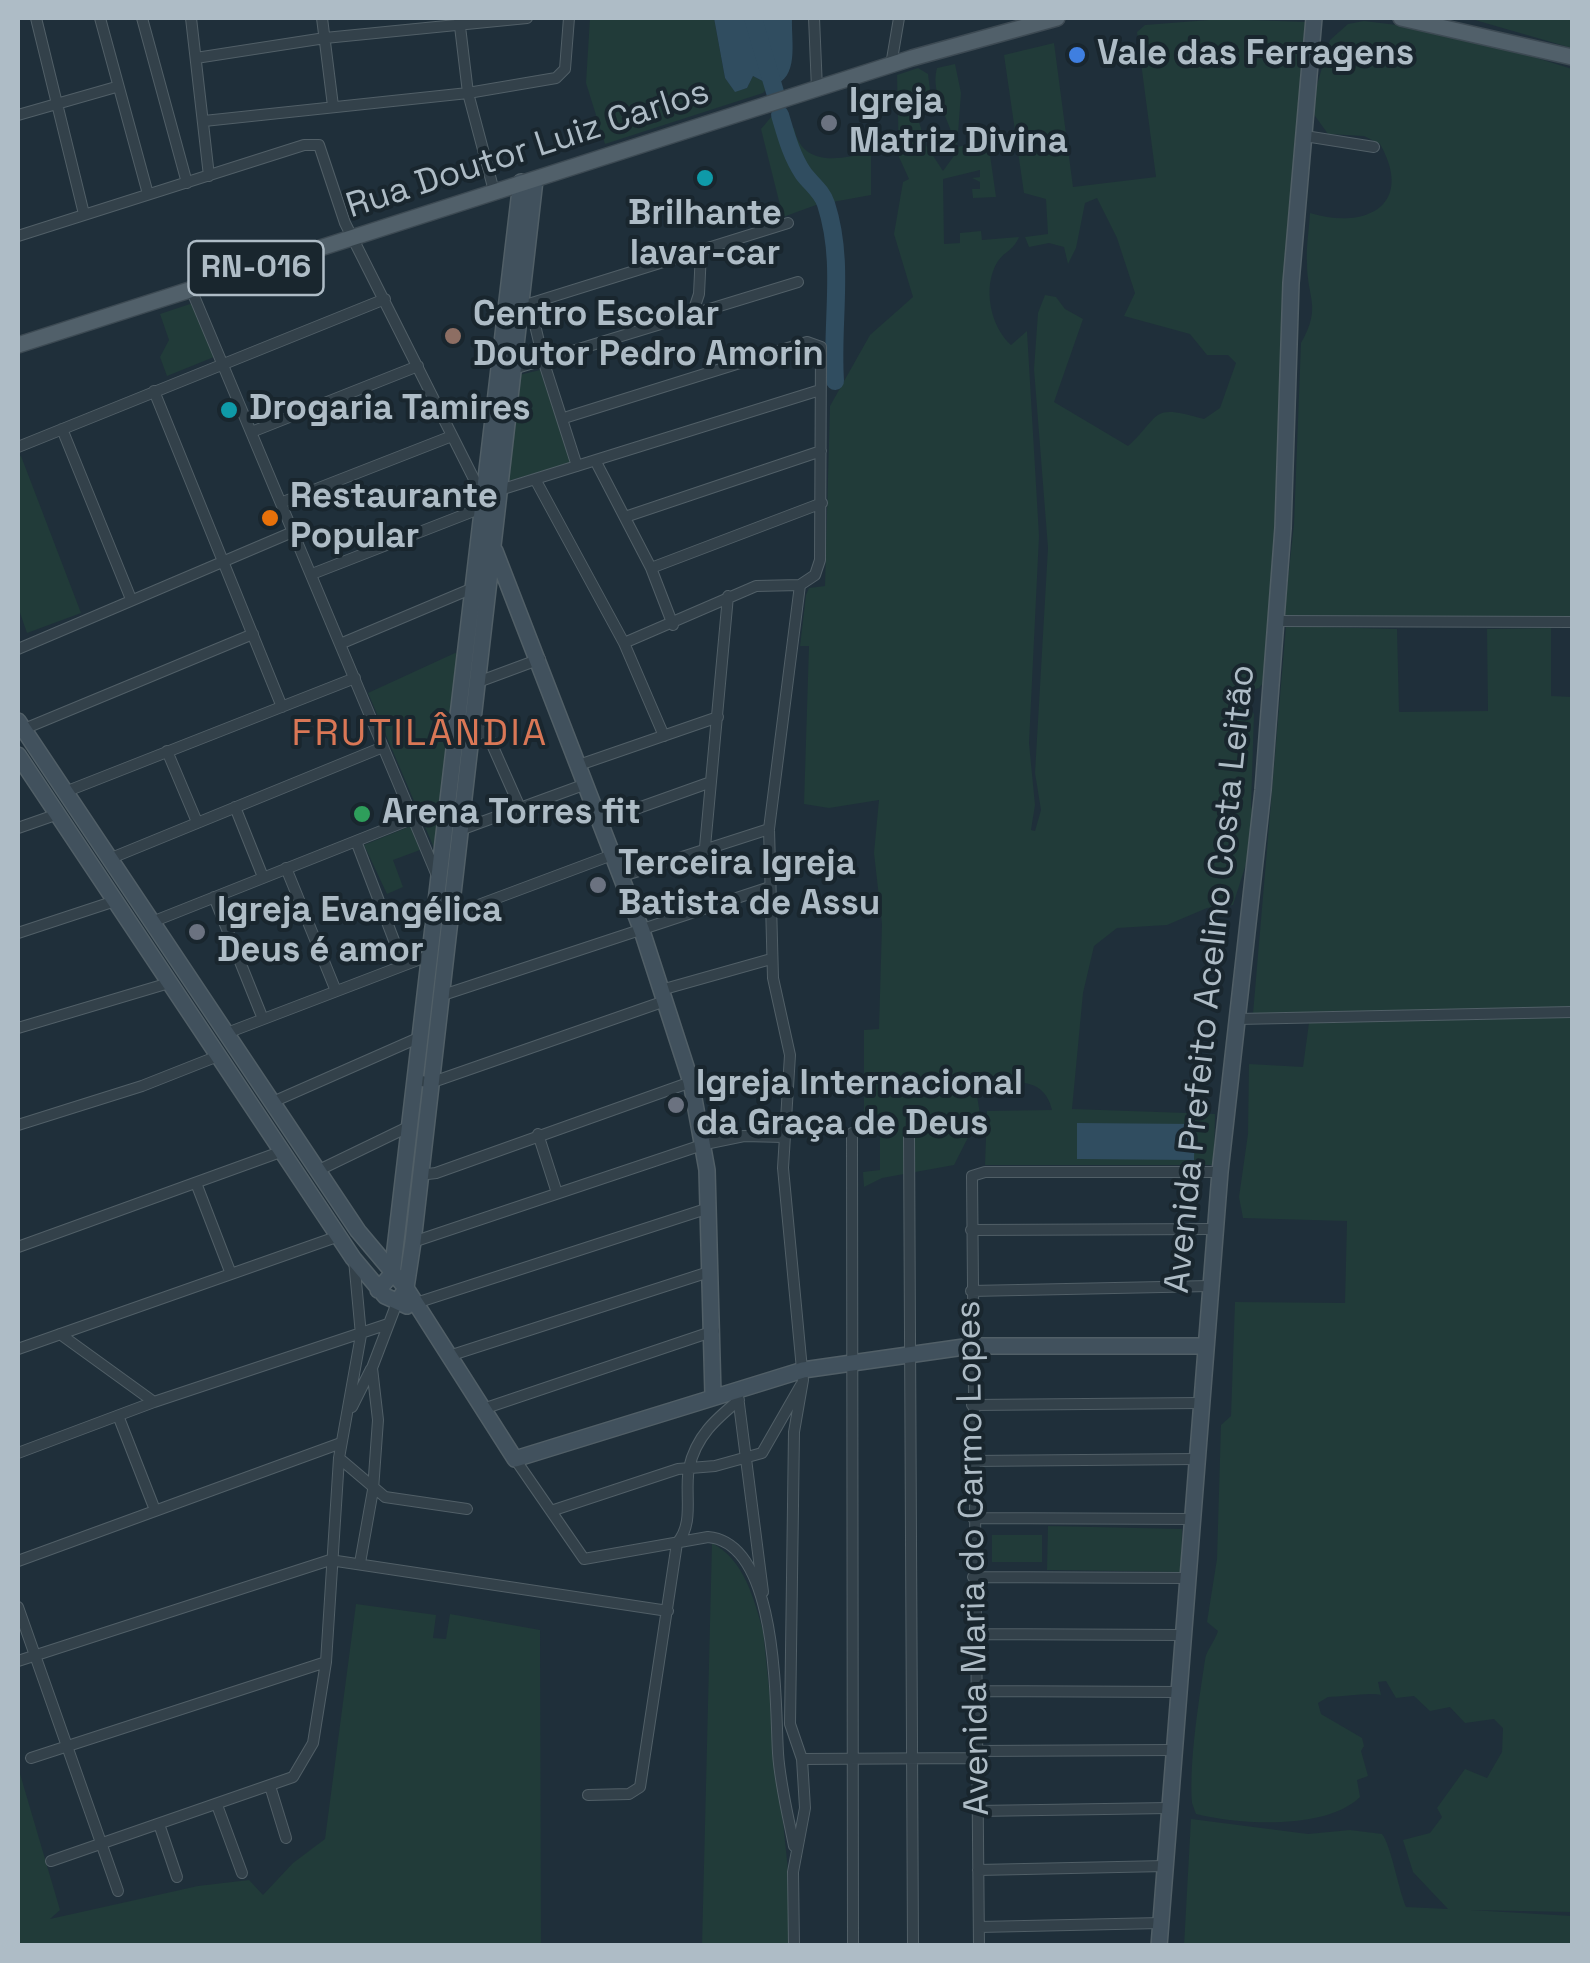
<!DOCTYPE html>
<html>
<head>
<meta charset="utf-8">
<style>
  body { margin:0 }
  #map { position:relative; width:1590px; height:1963px; overflow:hidden; background:#1f2f3a; font-family:"Space Grotesk",sans-serif }
  canvas { display:block }
  .frame { position:absolute; inset:0; border:20px solid #aebcc6; pointer-events:none }
</style>
</head>
<body>
<div id="map">
<canvas width="1590" height="1963"></canvas>
<div class="frame"></div>
</div>
<script>
const ctx = document.querySelector('canvas').getContext('2d');
ctx.lineJoin = 'round';
function paint(path, color) {
  ctx.fillStyle = color;
  ctx.fill(path, 'evenodd');
}
function strokePath(path, color, width, dash) {
  ctx.strokeStyle = color;
  ctx.lineWidth = width;
  ctx.lineCap = dash ? 'butt' : 'round';
  ctx.setLineDash(dash || []);
  ctx.stroke(path);
}
function write(font, color, halo, rows, align = 'center') {
  ctx.font = font + ' "Space Grotesk",sans-serif';
  ctx.lineWidth = 8;
  ctx.setLineDash([]);
  ctx.textBaseline = 'middle';
  ctx.strokeStyle = halo;
  ctx.fillStyle = color;
  for (const [text, x, y, turn = 0] of rows) {
    ctx.save();
    ctx.translate(x, y);
    ctx.rotate((+turn || 0) * Math.PI / 180);
    ctx.textAlign = isNaN(turn) ? turn : align;
    if (halo) ctx.strokeText(text, 0, 0);
    ctx.fillText(text, 0, 0);
    ctx.restore();
  }
}
paint(new Path2D(`
  M590 18H714L725 78 735 91 747 88 753 76 770 85 763 93 605 144 586 83Z
  M1468 18H1572V48Z
  M1222 19 1306 22 1283 287 1285 339 1269 676 1259 688 1241 693 1254 714 1251 806 1257 829 1233 905 1207 908 1167 925 1117 928 1094 946 1083 993 1072 1109 1215 1114 1214 1165H985L987 1111 1052 1110C1043 1071 1002 1081 977 1096L980 1114 954 1165 882 1178 864 1187 863 1172 880 1170V1117L864 1118V1030L879 1029 882 924 874 853 879 800 829 808 804 804 809 646H800L806 595 809 588 825 586 830 406 870 335 913 297 894 234 903 182 909 179 899 157 897 75 918 68 928 74 932 105 916 112 926 145 943 171 956 153C954 124 929 96 937 68L955 64 961 93 957 147 988 141 996 197 973 198 972 189H980V182L972 178 980 177V170L943 179 944 244 960 243V233L981 231 982 240 1019 237C1014 250 1005 251 998 261 982 286 990 326 1011 345L1027 331 1039 536 1029 743 1035 805 1031 830 1035 831 1041 810 1035 773 1048 548 1034 369 1038 313 1045 295 1056 297 1065 309 1083 319 1054 402 1128 446C1162 415 1149 403 1204 419L1220 408 1236 363 1228 355H1207L1190 334 1124 316 1135 293 1117 238 1097 198 1085 203 1076 248 1068 264 1064 247 1049 243 1029 247 1025 237 1048 234 1046 199 1024 193 1004 55 1054 43 1073 187 1156 177 1137 32 1145 25Z
  M1364 21 1454 32 1572 69V618L1284 616 1294 524 1301 343C1322 306 1307 299 1307 263 1306 247 1309 230 1310 213 1365 230 1415 206 1380 144L1364 136 1328 134 1310 109 1330 40 1348 24Z
  M772 116 794 128C802 167 839 160 871 152V195L816 205 783 217 761 129Z
  M193 303 214 357 167 376 160 357 169 340 160 314Z
  M540 370 571 463 508 481 519 375Z
  M21 456 81 613 27 633 18 607V457Z
  M1286 626 1397 629 1399 712 1488 711 1487 629 1551 628V696L1572 697V1007L1253 1014Z
  M455 653 460 654 437 855 368 693Z
  M411 826 420 850 393 860 403 887 387 894 364 845Z
  M1543 1016 1572 1018V1912L1470 1910 1572 1916V1945L1184 1946 1191 1819 1308 1834 1350 1830 1382 1834C1391 1845 1398 1888 1406 1907L1448 1909 1413 1872 1403 1840 1430 1833 1442 1817 1437 1808 1465 1769 1487 1778 1502 1752 1503 1728 1494 1719 1465 1723 1450 1707 1430 1711 1414 1696 1396 1698 1386 1681 1378 1682 1381 1695C1369 1692 1343 1697 1328 1697L1318 1703 1321 1714 1362 1738 1364 1746 1361 1751 1368 1776 1357 1780 1360 1797C1326 1830 1241 1825 1196 1814L1192 1803C1189 1761 1199 1700 1205 1660 1206 1651 1215 1641 1218 1631L1207 1622 1217 1559 1221 1425 1231 1416 1235 1302 1345 1303 1347 1221 1243 1218 1239 1197 1248 1134 1249 1064 1303 1067 1309 1023Z
  M1048 1526 1182 1529 1181 1572 1047 1570Z
  M992 1535H1042V1562H992Z
  M712 1543C744 1560 754 1598 763 1631L788 1870 789 1945 702 1946Z
  M356 1604 436 1615 433 1638 446 1639 450 1614 540 1630 541 1945H18V1767L60 1910 50 1919 198 1886 249 1880 263 1895 293 1863 325 1839Z`), '#213b39');
paint(new Path2D(`
  M714 18H792C791 42 800 78 772 86L753 76 747 88 735 92 725 78Z
  M1077 1123 1195 1124 1194 1160 1077 1159Z`), '#304d60');
strokePath(new Path2D(`
  M753 18 775 92
  M780 115C786 135 791 155 803 173 810 183 822 191 826 204 845 263 831 320 835 381`), '#304d60', 18);
const street = new Path2D(`
  M36 18 84 214
  M100 18 148 194
  M142 18 187 183
  M191 18 209 176
  M322 18 333 106
  M459 18 468 93 494 191
  M814 18 817 89
  M196 58 325 38 527 18
  M891 65 899 18
  M18 115 116 87
  M204 121 468 93 556 78 565 69 569 18
  M1305 136 1374 147
  M18 236 304 145H319L345 223 483 497
  M191 289 438 878
  M530 304 544 363 577 466
  M519 307 788 223
  M692 315 699 294 701 252
  M507 371 798 282
  M154 391 282 707
  M564 418 807 342 821 347 820 560 815 575 800 585 769 829 773 978 790 1055 783 1168 803 1380 794 1432 790 1724 802 1759 805 1808 793 1872 794 1946
  M62 429 131 599
  M254 431 418 366
  M18 447 385 299
  M596 462 651 568 673 625
  M535 479 624 643 664 736
  M503 489 820 390
  M283 502 452 436
  M625 517 821 451
  M651 568 822 503
  M312 574 484 507
  M1275 621 1572 622
  M624 643 756 586 800 585
  M340 644 473 588
  M18 649 295 531
  M478 682 540 659
  M473 722 490 740 521 810
  M24 729 253 634
  M167 751 197 822
  M579 765 718 717
  M65 792 355 678
  M235 807 263 877
  M599 822 711 782
  M18 828 58 814
  M460 830 586 784
  M356 841 403 964
  M705 847 728 596
  M109 859 383 747
  M286 868 336 991
  M620 877 769 829
  M214 897 263 1019
  M449 916 612 855
  M152 922 414 818
  M18 933 112 902
  M661 990 771 959
  M440 996 770 887
  M1238 1019 1572 1012
  M18 1028 169 983
  M227 1033 431 955
  M414 1079 430 1083 665 1001
  M275 1101 418 1038
  M18 1125 142 1086 218 1056
  M909 1132 913 1946
  M852 1133 853 1946
  M538 1134 557 1193
  M317 1171 408 1127
  M419 1175 436 1173 691 1082
  M196 1183 231 1274
  M971 1230 1215 1229
  M413 1242 705 1144 744 1136 783 1137
  M18 1247 283 1151
  M971 1291 1210 1286
  M413 1304 709 1208
  M60 1334 154 1402
  M18 1349 339 1236
  M449 1356 712 1271
  M738 1396 763 1592
  M972 1405 1200 1403
  M352 1407 371 1369
  M483 1409 714 1331
  M119 1418 155 1510
  M18 1453 154 1402 388 1324
  M339 1458 385 1497 467 1509
  M515 1459 584 1559 708 1537C779 1543 775 1703 778 1753 780 1784 788 1815 794 1846
  M972 1461 1196 1459
  M551 1511 678 1469 715 1466 762 1453 801 1385
  M973 1518 1191 1519
  M18 1561 341 1443
  M360 1563 373 1490 378 1420 372 1368 398 1300
  M973 1577 1186 1578
  M18 1607 118 1891
  M973 1634 1181 1635
  M18 1661 330 1560 668 1611
  M974 1691 1177 1692
  M976 1751 1173 1750
  M31 1758 326 1662
  M802 1759 976 1758
  M270 1786 286 1838
  M588 1795 629 1794 640 1787 677 1543C695 1523 684 1493 689 1468 696 1436 716 1419 739 1400
  M217 1805 242 1873
  M977 1811 1169 1808
  M159 1824 177 1877
  M51 1861 293 1777 313 1743 326 1662 339 1458 361 1335 354 1260
  M978 1870 1165 1866
  M979 1927 1161 1923
  M979 1946 972 1176 985 1172H1220`);
const secondary = new Path2D(`
  M495 551 642 931 691 1082 707 1170 713 1395
  M18 721 358 1231 406 1288 515 1459 803 1370 971 1346H1205
  M18 755 353 1258 385 1296 407 1306
  M378 1290 392 1274 521 182
  M399 1300 406 1288 413 1242 535 180
  M1159 1946 1220 1172 1263 790 1283 528 1291 283 1314 18`);
const primary = new Path2D(`
  M1401 18 1572 57
  M18 345 912 58 1057 18`);
strokePath(street, '#515f67', 12);
strokePath(secondary, '#515f67', 18);
strokePath(primary, '#3d4a53', 18);
strokePath(street, '#33414a', 10);
strokePath(secondary, '#41515d', 15);
strokePath(primary, '#51606a', 15);
for (const [x, y, r, color] of [
  [1077,55,10,"#3f7fe0"],
  [829,123,10,"#6b7280"],
  [705,178,10,"#0f9aa8"],
  [453,336,10,"#8d6e63"],
  [229,410,10,"#0f9aa8"],
  [270,518,10,"#e8710a"],
  [362,814,10,"#2e9e5b"],
  [598,885,10,"#6b7280"],
  [197,932,10,"#6b7280"],
  [676,1105,10,"#6b7280"]
]) {
  const dot = new Path2D();
  dot.arc(x, y, r, 0, 2 * Math.PI);
  ctx.fillStyle = color;
  ctx.fill(dot);
  strokePath(dot, '#19262e', 4);
}
for (const [x, y, w] of [
  [256,268,135]
]) {
  const box = new Path2D();
  box.roundRect(x - w / 2, y - 27, w, 54, 8);
  ctx.fillStyle = '#19262e';
  ctx.fill(box);
  strokePath(box, '#aebcc6', 2.5);
}
write('bold 32px', '#aebcc6', null, [
  ["RN-016",256,268]
]);
write('bold 35px', '#aebcc6', '#19262e', [
  ["Vale das Ferragens",1097,55],
  ["Igreja",849,103],
  ["Matriz Divina",849,143],
  ["Brilhante",705,215,"center"],
  ["lavar-car",705,255,"center"],
  ["Centro Escolar",473,316],
  ["Doutor Pedro Amorin",473,356],
  ["Drogaria Tamires",249,410],
  ["Restaurante",290,498],
  ["Popular",290,538],
  ["Arena Torres fit",382,814],
  ["Terceira Igreja",618,865],
  ["Batista de Assu",618,905],
  ["Igreja Evangélica",217,912],
  ["Deus é amor",217,952],
  ["Igreja Internacional",696,1085],
  ["da Graça de Deus",696,1125]
], 'left');
write('35px', '#aebcc6', '#19262e', [
  ["Rua Doutor Luiz Carlos",528,150,-18],
  ["Avenida Prefeito Acelino Costa Leitão",1211,979,-84],
  ["Avenida Maria do Carmo Lopes",974,1558,-91]
]);
ctx.letterSpacing = '2.5px';
write('38px', '#da7756', '#19262e', [
  ["FRUTILÂNDIA",420,735]
]);
ctx.letterSpacing = '0px';
</script>
</body>
</html>
